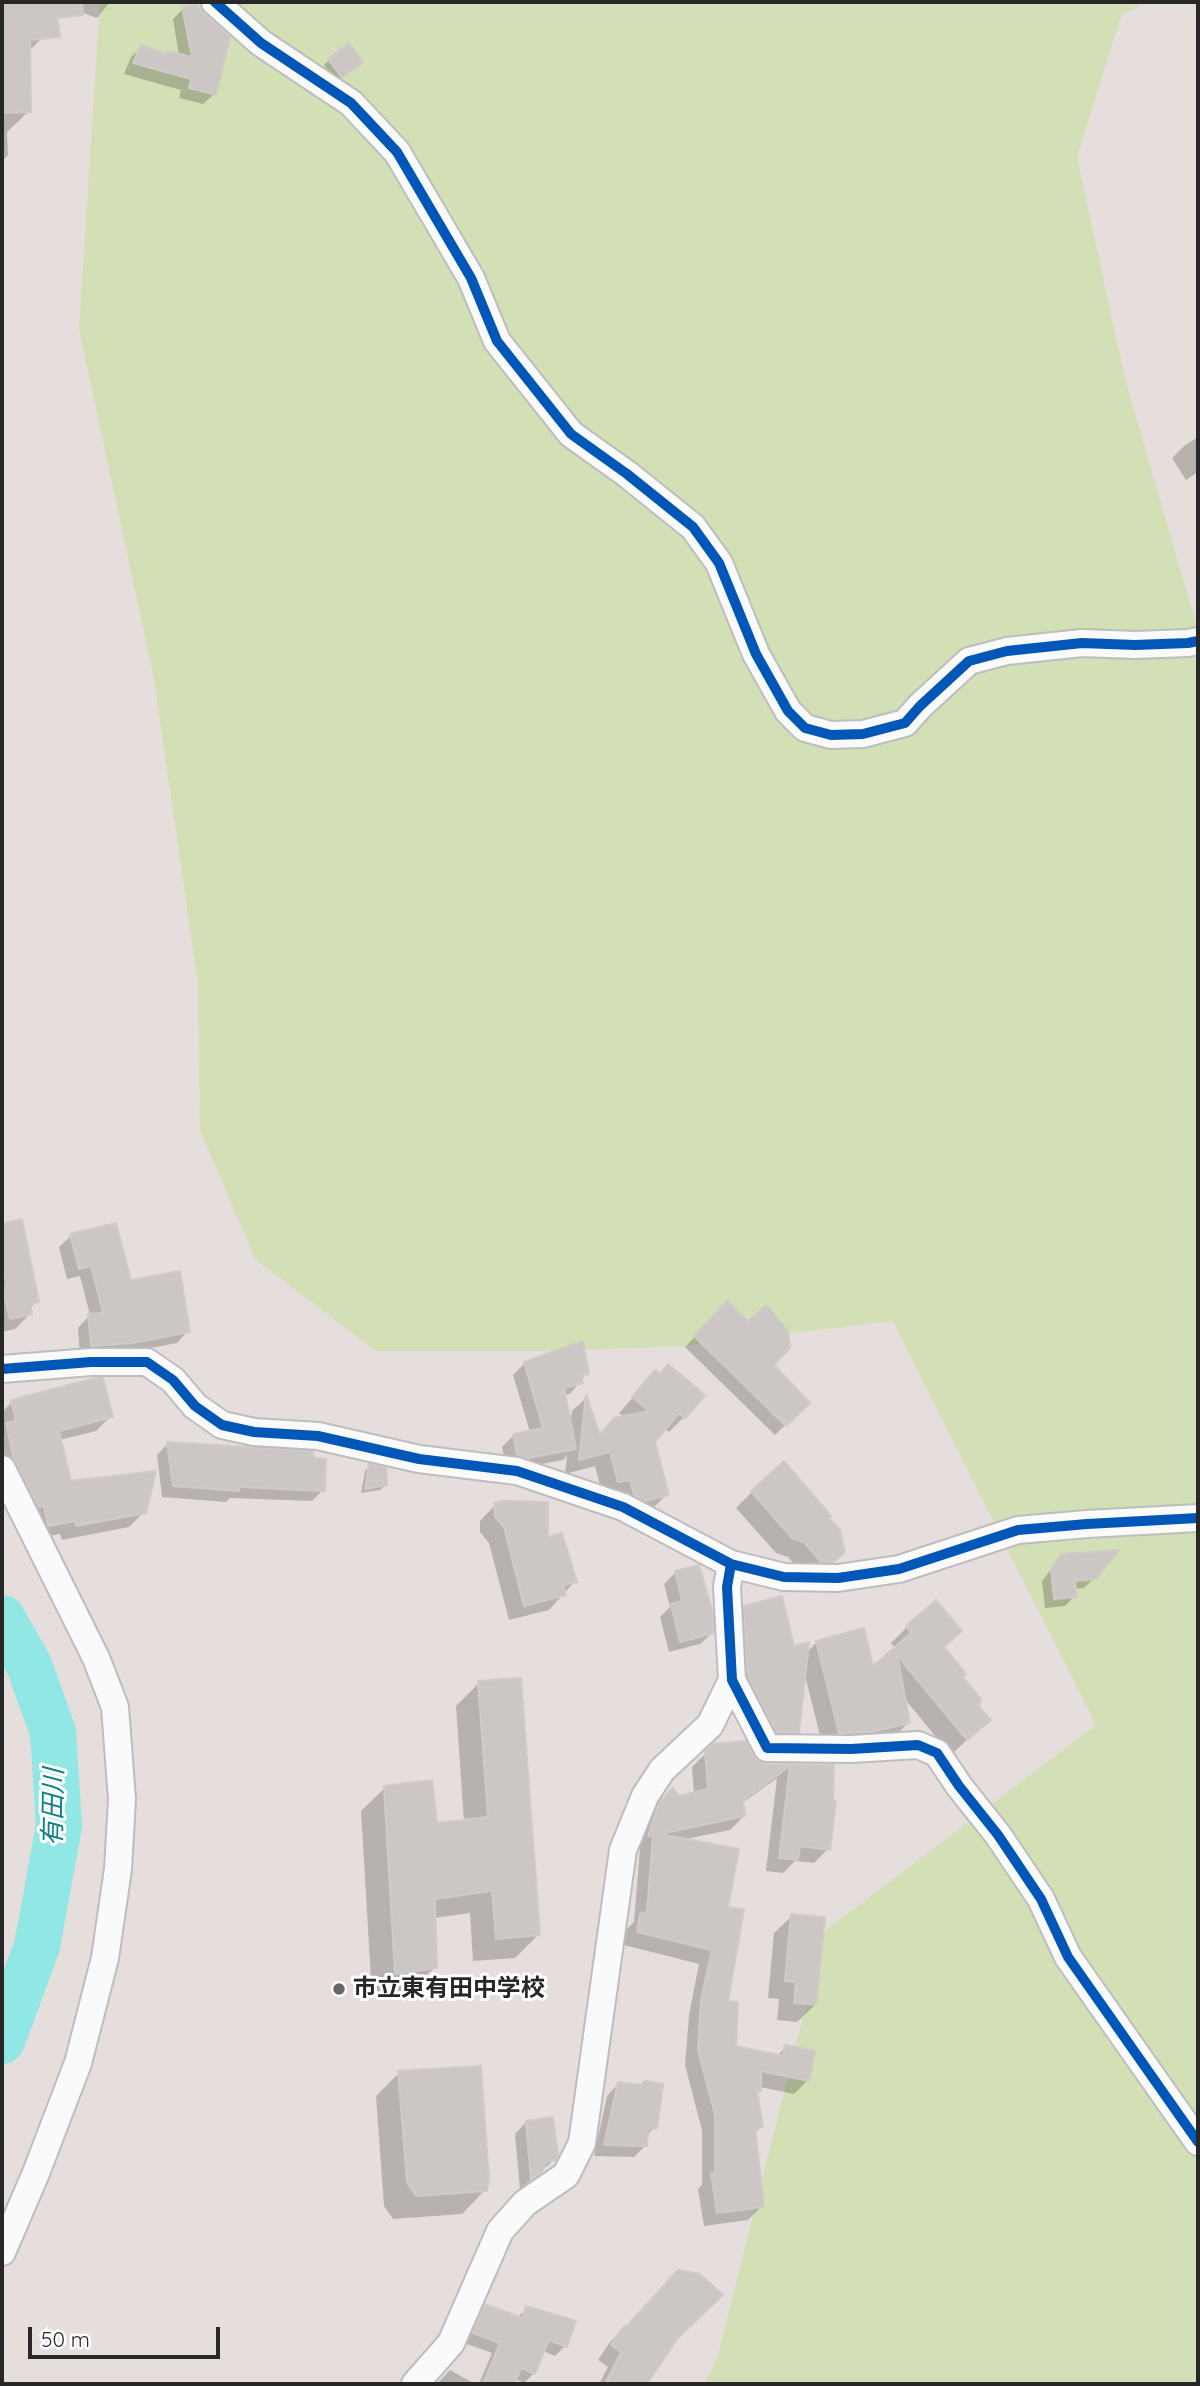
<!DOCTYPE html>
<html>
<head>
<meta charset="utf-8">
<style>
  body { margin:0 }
  #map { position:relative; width:1200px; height:2386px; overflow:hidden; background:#e5dedc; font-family:Quicksand,sans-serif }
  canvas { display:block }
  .frame { position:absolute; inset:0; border:4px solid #272727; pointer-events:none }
  .scale { position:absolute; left:28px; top:2327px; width:192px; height:32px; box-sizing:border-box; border:4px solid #272727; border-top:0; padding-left:9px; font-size:21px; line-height:24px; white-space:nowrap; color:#272727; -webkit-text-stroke:5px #fff; paint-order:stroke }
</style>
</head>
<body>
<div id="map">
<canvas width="1200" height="2386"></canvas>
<div class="frame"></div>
<div class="scale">50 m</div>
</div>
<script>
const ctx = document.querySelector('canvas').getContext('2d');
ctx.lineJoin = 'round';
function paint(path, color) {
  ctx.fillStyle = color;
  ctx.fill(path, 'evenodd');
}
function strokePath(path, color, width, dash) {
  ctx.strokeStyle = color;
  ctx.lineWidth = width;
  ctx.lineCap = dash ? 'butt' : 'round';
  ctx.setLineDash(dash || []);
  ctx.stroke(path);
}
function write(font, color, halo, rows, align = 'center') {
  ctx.font = font + ' Quicksand,"Noto Sans JP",sans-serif';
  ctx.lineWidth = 6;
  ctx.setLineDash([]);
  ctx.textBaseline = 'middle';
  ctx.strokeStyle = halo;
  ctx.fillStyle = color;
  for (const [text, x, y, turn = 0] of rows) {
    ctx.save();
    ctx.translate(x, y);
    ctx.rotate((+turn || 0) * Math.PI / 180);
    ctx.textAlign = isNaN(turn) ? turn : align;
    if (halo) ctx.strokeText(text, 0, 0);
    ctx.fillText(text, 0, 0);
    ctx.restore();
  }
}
paint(new Path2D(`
  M100 2H1144L1121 16 1077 157 1125 379 1198 631V2384H704L716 2362 825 1931 1096 1725 893 1321 683 1346 550 1351H376L255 1259 200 1130 198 984 154 679 79 329Z`), '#d3dfb4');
paint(new Path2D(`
  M2 2H30L42 38 29 51V111L7 132 8 155 2 161Z
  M65 2H110L97 18 64 6Z
  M183 9 214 94 203 104 179 98 181 90 124 74 131 57 142 47 165 56 168 53 179 56 173 19Z
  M329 60 356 67 336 82 324 65Z
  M1198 437V472L1186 480 1172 458 1184 446Z
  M21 1221 37 1301 29 1309 30 1314 15 1329 2 1332V1226Z
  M71 1236 129 1282 188 1331 177 1343 119 1354 80 1357 78 1328 90 1315 80 1276 67 1279 59 1247Z
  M727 1304 771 1365 808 1403 775 1435 685 1347Z
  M525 1363 587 1373 570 1394 563 1395 570 1425 572 1411 586 1398 598 1437 625 1418 619 1413 655 1373 684 1417 669 1432 664 1428 653 1441 667 1494 652 1509 603 1497 595 1466 565 1474 567 1455 563 1460 515 1469 506 1466 502 1447 513 1436 530 1432 513 1375Z
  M12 1402 111 1416 96 1431 59 1440 69 1483 144 1512 129 1527 62 1540 60 1534 34 1539 2 1478V1412Z
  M168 1443 313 1460 323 1490 312 1501 230 1498 226 1502 162 1497 157 1455Z
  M370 1466 386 1485 380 1490 361 1493 365 1471Z
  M752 1492 827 1518 843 1552 827 1568 805 1577 788 1557 776 1553 736 1508Z
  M495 1505 546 1539 575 1581 549 1610 509 1620 489 1543 480 1532V1521Z
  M1062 1556 1094 1578 1084 1588 1074 1589 1075 1596 1065 1606 1045 1608 1042 1581Z
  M676 1572 712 1633 700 1644 669 1652 660 1617 670 1607 664 1584Z
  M745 1607 793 1648 806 1653 817 1642 872 1669 896 1649 891 1643 907 1627 960 1631 943 1648 977 1707 988 1720 951 1755 903 1697 908 1723 892 1739 823 1748 804 1671 797 1732 786 1743 766 1742 740 1692 734 1618Z
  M479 1683 538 1935 515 1958 473 1961 470 1913 434 1918 435 1967 412 1990 372 1996 361 1811 385 1788 436 1825 464 1822 456 1706Z
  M714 1745 752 1757 758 1763 766 1765 832 1766 828 1849 814 1863 795 1861 783 1873 766 1871 777 1778 742 1803 744 1816 730 1830 681 1840 726 1909V2003L734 2047 777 2056 786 2047 808 2080 794 2094 760 2087 756 2094 761 2126 754 2133 762 2206 748 2220 704 2226 698 2189 702 2185V2130L685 2065 689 2015 699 1964 624 1945 627 1929 634 1922 640 1848 636 1849 646 1819 673 1791 678 1798 694 1794 692 1767Z
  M792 1916 815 2005 797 2022 777 2020 779 1999 768 1998 774 1933Z
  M399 2073 485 2190 462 2214 393 2219 384 2206 376 2096Z
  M618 2084 655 2127 646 2136 645 2146 634 2157 594 2156 607 2096Z
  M526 2122 555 2159 520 2189 515 2134Z
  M486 2306 517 2318 527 2308 565 2346 555 2356 543 2351 534 2373 524 2383 515 2379 512 2384H479L492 2353 464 2343 476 2316Z
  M624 2328 676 2339 646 2382 651 2384H599L608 2367 598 2360 610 2342Z
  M450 2370 475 2384H437Z`), '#0003');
strokePath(new Path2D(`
  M2 1618 29 1665 53 1732 59 1826 37 1946 2 2041`), '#90e7e4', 46);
const building = new Path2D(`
  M2 2H82L83 15 57 18 60 37 30 40 31 112 2 113Z
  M196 5 230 37 216 95 189 88 191 79 133 63 141 45 168 55 167 51 192 57 182 7Z
  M349 43 363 62 342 78 328 59Z
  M22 1219 39 1302 30 1304 32 1314 10 1319 2 1287 7 1286 2 1264V1224Z
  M116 1223 131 1280 180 1271 190 1332 132 1343 91 1346 88 1314 103 1313 91 1266 79 1269 70 1234Z
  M727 1301 748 1321 767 1305 788 1332 790 1348 774 1365 810 1403 786 1426 694 1336Z
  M583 1341 589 1374 581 1376 583 1383 564 1388 576 1449 528 1458 517 1455 513 1434 543 1428 524 1362Z
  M668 1364 705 1395 685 1419 679 1413 655 1442 669 1495 645 1501 634 1495 630 1480 618 1482 610 1452 579 1460 586 1394 600 1435 614 1418 649 1411 632 1397 655 1370 660 1374Z
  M96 1378H103L113 1417 59 1431 71 1481 156 1471 146 1513 76 1526 75 1521 48 1526 44 1506 39 1507 14 1460 6 1423 16 1421 11 1400Z
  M167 1442 313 1451 314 1458 326 1459 325 1491 239 1487V1491L173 1486Z
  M784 1461 831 1516 829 1518 840 1530 845 1552 834 1562H821L804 1542 792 1538 751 1491Z
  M369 1464 386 1468 387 1485 365 1489Z
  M503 1501 548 1502V1537L562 1533 577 1582 563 1585 566 1595 524 1606 504 1527 495 1517 494 1503Z
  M1119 1550 1096 1579 1075 1581 1077 1597 1054 1599 1051 1569 1061 1554Z
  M699 1565 713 1613 714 1633 680 1642 671 1604 682 1601 675 1571Z
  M782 1596 794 1646 809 1642 799 1733 777 1732 750 1681 747 1669 744 1606Z
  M936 1600 962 1631 944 1647 966 1674 962 1677 981 1699 979 1707 991 1720 967 1740 897 1655 910 1723 871 1732 839 1733 816 1641 864 1628 873 1666 911 1633 906 1626Z
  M521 1678 540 1935 496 1939 492 1891 435 1899 437 1968 395 1974 384 1786 432 1780 437 1823 488 1817 478 1681Z
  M746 1741 753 1756 759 1762 766 1764 834 1765 833 1800 836 1801 830 1850 800 1846 798 1860 779 1858 790 1766 743 1800 745 1816 660 1834 739 1849 728 1907 744 1909 728 2001 738 2002 736 2046 783 2056 785 2045 815 2051 809 2081 761 2071V2091H757L763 2127 755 2128 764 2207 717 2213 711 2173H715V2115L698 2050 701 2000 712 1950 637 1932 640 1914 647 1912 653 1835 648 1836 659 1803 673 1788 679 1796 708 1789 705 1751 713 1744Z
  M791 1914 825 1917 816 2005 794 2003 796 1982 785 1981Z
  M481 2066 489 2180 487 2191 416 2196 407 2182 398 2071Z
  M645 2081 663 2084 657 2128 648 2129 647 2146 604 2145 618 2082 641 2085Z
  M553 2117 558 2155 556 2160 546 2162 542 2172 531 2180 526 2121Z
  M678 2270 700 2274 723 2295 678 2338 647 2384H605L621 2352 611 2345 624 2326 626 2327Z
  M485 2304 522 2318 526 2306 576 2321 567 2347 549 2340 535 2374 521 2368 514 2384H483L500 2343 473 2333Z`);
paint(building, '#ccc7c5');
strokePath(building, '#d0cac8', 2);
const minor = new Path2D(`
  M215 2 261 43 351 103 397 152 471 278 497 341 571 434 627 474 693 527 719 563 756 654 788 711 805 728 831 735 863 734 905 723 920 706 969 661 1007 651 1082 643 1135 645 1188 643 1198 641
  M2 1369 91 1362H147L173 1380 195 1406 222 1425 254 1432 318 1436 419 1459 517 1471 623 1507 731 1564 784 1577 838 1578 899 1569 1018 1530 1087 1524 1198 1518
  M2 1469 96 1658 115 1707 122 1799 118 1869 105 1958 78 2063 36 2173 2 2252
  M731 1564 727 1587 732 1680 767 1748 851 1749 918 1745 937 1753 959 1786 998 1835 1041 1899 1068 1957 1198 2142
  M415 2384 451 2343 500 2231 525 2203 566 2175 582 2143 623 1850 645 1796 662 1770 710 1725 732 1680`);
strokePath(minor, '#bebdbe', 30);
strokePath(minor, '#fbfafa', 26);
strokePath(new Path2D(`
  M215 2 261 43 351 103 397 152 471 278 497 341 571 434 627 474 693 527 719 563 756 654 788 711 805 728 831 735 863 734 905 723 920 706 969 661 1007 651 1082 643 1135 645 1188 643 1198 641
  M2 1369 91 1362H147L173 1380 195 1406 222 1425 254 1432 318 1436 419 1459 517 1471 623 1507 731 1564 784 1577 838 1578 899 1569 1018 1530 1087 1524 1198 1518
  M731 1564 727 1587 732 1680 767 1748 851 1749 918 1745 937 1753 959 1786 998 1835 1041 1899 1068 1957 1198 2142`), '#0057b8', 10);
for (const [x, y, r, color] of [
  [339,1989,7,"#6a6766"]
]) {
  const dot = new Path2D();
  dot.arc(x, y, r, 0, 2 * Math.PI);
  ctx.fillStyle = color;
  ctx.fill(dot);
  strokePath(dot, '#fff', 2.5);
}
write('bold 24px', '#272727', '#fff', [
  ["市立東有田中学校",353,1989]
], 'left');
write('italic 26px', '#0f8185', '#fff', [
  ["有田川",54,1807,-89]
]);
</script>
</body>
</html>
